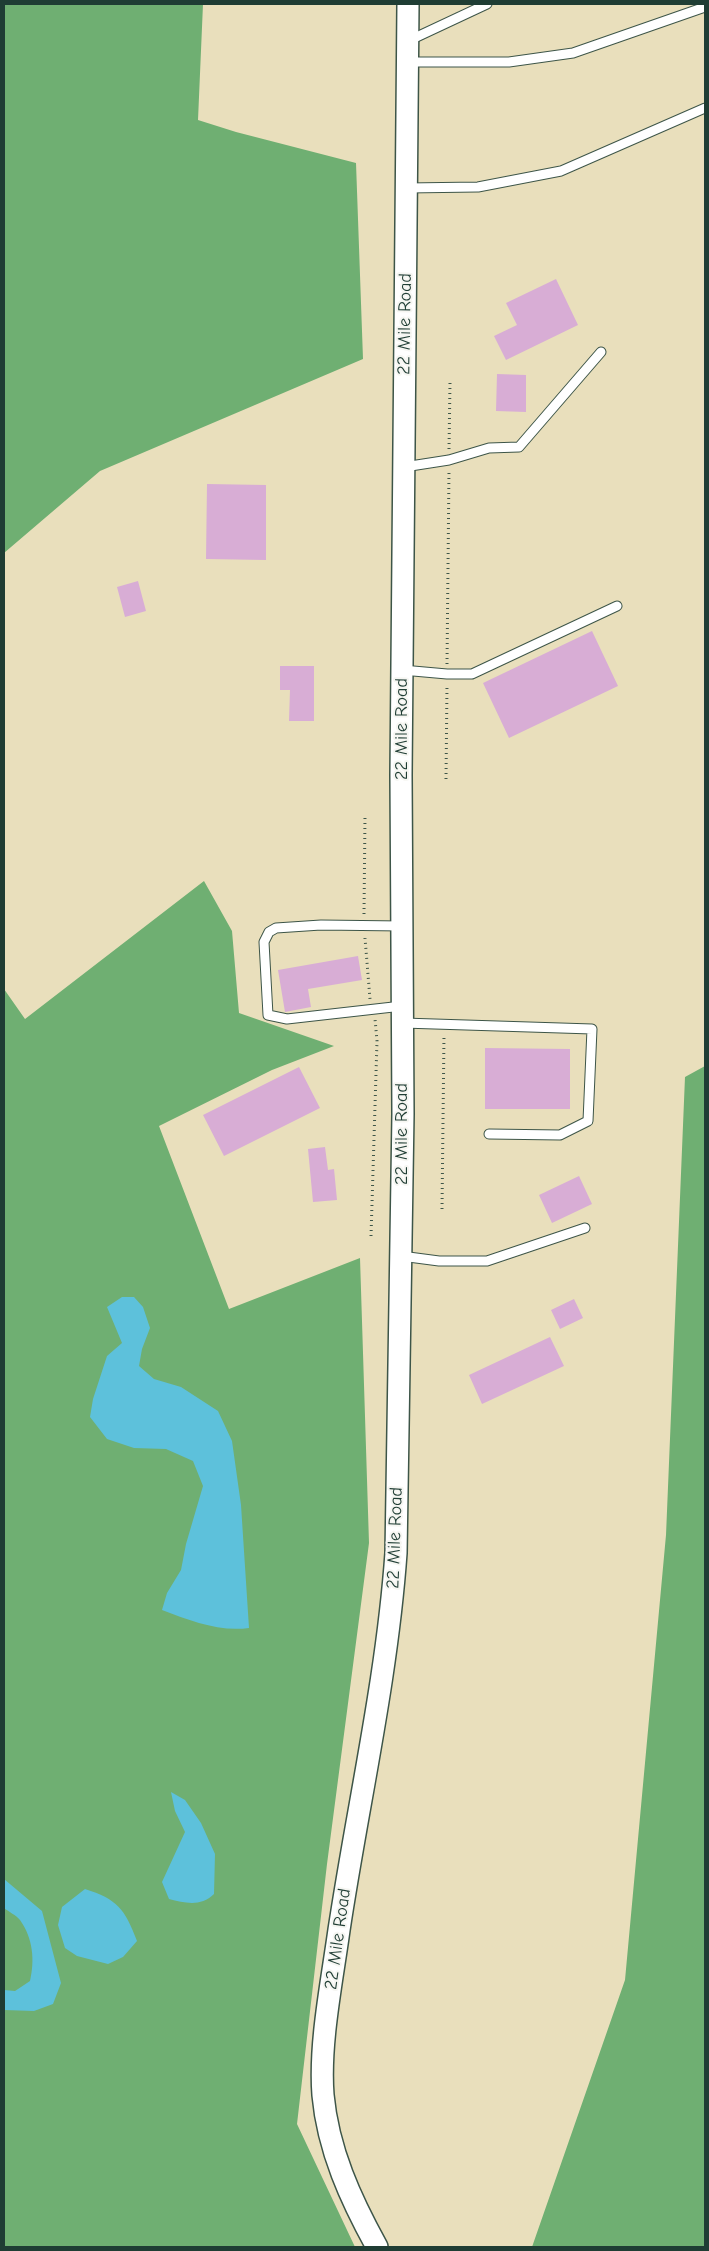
<!DOCTYPE html>
<html>
<head>
<meta charset="utf-8">
<style>
  body { margin:0 }
  #map { position:relative; width:709px; height:2251px; overflow:hidden; background:#e9dfbc; font-family:"Comic Neue",sans-serif }
  canvas { display:block }
  .frame { position:absolute; inset:0; border:5px solid #1f3d34; pointer-events:none }
</style>
</head>
<body>
<div id="map">
<canvas width="709" height="2251"></canvas>
<div class="frame"></div>
</div>
<script>
const ctx = document.querySelector('canvas').getContext('2d');
ctx.lineJoin = 'round';
function paint(path, color) {
  ctx.fillStyle = color;
  ctx.fill(path, 'evenodd');
}
function strokePath(path, color, width, dash) {
  ctx.strokeStyle = color;
  ctx.lineWidth = width;
  ctx.lineCap = dash ? 'butt' : 'round';
  ctx.setLineDash(dash || []);
  ctx.stroke(path);
}
function write(font, color, halo, rows, align = 'center') {
  ctx.font = font + ' "Comic Neue",sans-serif';
  ctx.lineWidth = 4;
  ctx.setLineDash([]);
  ctx.textBaseline = 'middle';
  ctx.strokeStyle = halo;
  ctx.fillStyle = color;
  for (const [text, x, y, turn = 0] of rows) {
    ctx.save();
    ctx.translate(x, y);
    ctx.rotate((+turn || 0) * Math.PI / 180);
    ctx.textAlign = isNaN(turn) ? turn : align;
    if (halo) ctx.strokeText(text, 0, 0);
    ctx.fillText(text, 0, 0);
    ctx.restore();
  }
}
paint(new Path2D(`
  M4 4H203L198 120 236 132 356 163 363 359 100 471 4 553Z
  M204 881 232 931 239 1013 334 1046 272 1070 159 1126 229 1309 360 1258 369 1543 327 1864 297 2124 355 2247H4V989L25 1019Z
  M705 1066V2247H532L625 1980 666 1535 685 1077Z`), '#6faf72');
paint(new Path2D(`
  M122 1297H134L143 1307 150 1328 142 1349 139 1366 154 1379 181 1387 218 1411 232 1441 241 1505 249 1628C219 1632 191 1621 162 1610L167 1593 181 1570 186 1544 203 1486 193 1461 166 1449 134 1448 107 1439 90 1417 93 1399 107 1356 122 1343 107 1307Z
  M171 1792 185 1800 201 1823 215 1854 214 1894C201 1907 185 1903 169 1899L162 1882 185 1832 175 1811Z
  M4 1879 42 1911 61 1983 53 2004 34 2011 4 2010V1990L15 1991 30 1981C35 1960 33 1938 20 1920 16 1915 9 1912 4 1908Z
  M85 1889C117 1899 125 1909 137 1941L123 1957 108 1964 77 1956 65 1948 58 1925 62 1907Z`), '#5dc1db');
paint(new Path2D(`
  M556 279 578 325 506 360 494 336 517 325 506 303Z
  M497 374 526 375V412L496 411Z
  M207 484 266 485V560L206 559Z
  M138 581 146 611 125 617 117 587Z
  M592 631 618 686 509 738 483 683Z
  M280 666H314V721H289L290 690H280Z
  M358 956 362 980 308 989 311 1007 285 1012 278 970Z
  M485 1048 570 1049V1109H485Z
  M299 1067 320 1108 224 1156 203 1115Z
  M325 1147 328 1170 334 1169 337 1200 313 1202 308 1149Z
  M579 1176 592 1204 552 1223 539 1195Z
  M574 1299 583 1318 560 1329 551 1310Z
  M550 1337 564 1366 482 1404 469 1375Z`), '#d8add5');
const service = new Path2D(`
  M408 41 487 4
  M408 62H509L573 53 705 7
  M407 188 478 187 561 171 705 108
  M404 467 449 460 489 448 519 447 601 352
  M402 670 447 674H472L617 606
  M402 926 321 925 276 928 269 932 264 942 268 1015 287 1019 402 1006
  M403 1023 592 1029 588 1121 560 1135 489 1134
  M401 1256 439 1261H487L585 1228`);
const tertiary = new Path2D(`
  M377 2247C351 2200 328 2150 323 2095 319 2044 332 1981 339 1930 358 1804 387 1680 396 1553L403 1114 401 775 408 4`);
strokePath(service, '#3d5548', 11);
strokePath(tertiary, '#3d5548', 24);
strokePath(new Path2D(`
  M449 449 450 382
  M447 664 449 470
  M446 779 447 685
  M364 914 365 816
  M365 938 370 999
  M442 1209 444 1034
  M371 1236 377 1041 375 1019`), '#3d5548', 3, [1, 4]);
strokePath(service, '#fff', 9);
strokePath(tertiary, '#fff', 21);
write('18px', '#1f3d34', '#f6f6f2', [
  ["22 Mile Road",405,324,-89],
  ["22 Mile Road",402,729,-90],
  ["22 Mile Road",402,1134,-90],
  ["22 Mile Road",395,1538,-88],
  ["22 Mile Road",338,1939,-82]
]);
</script>
</body>
</html>
